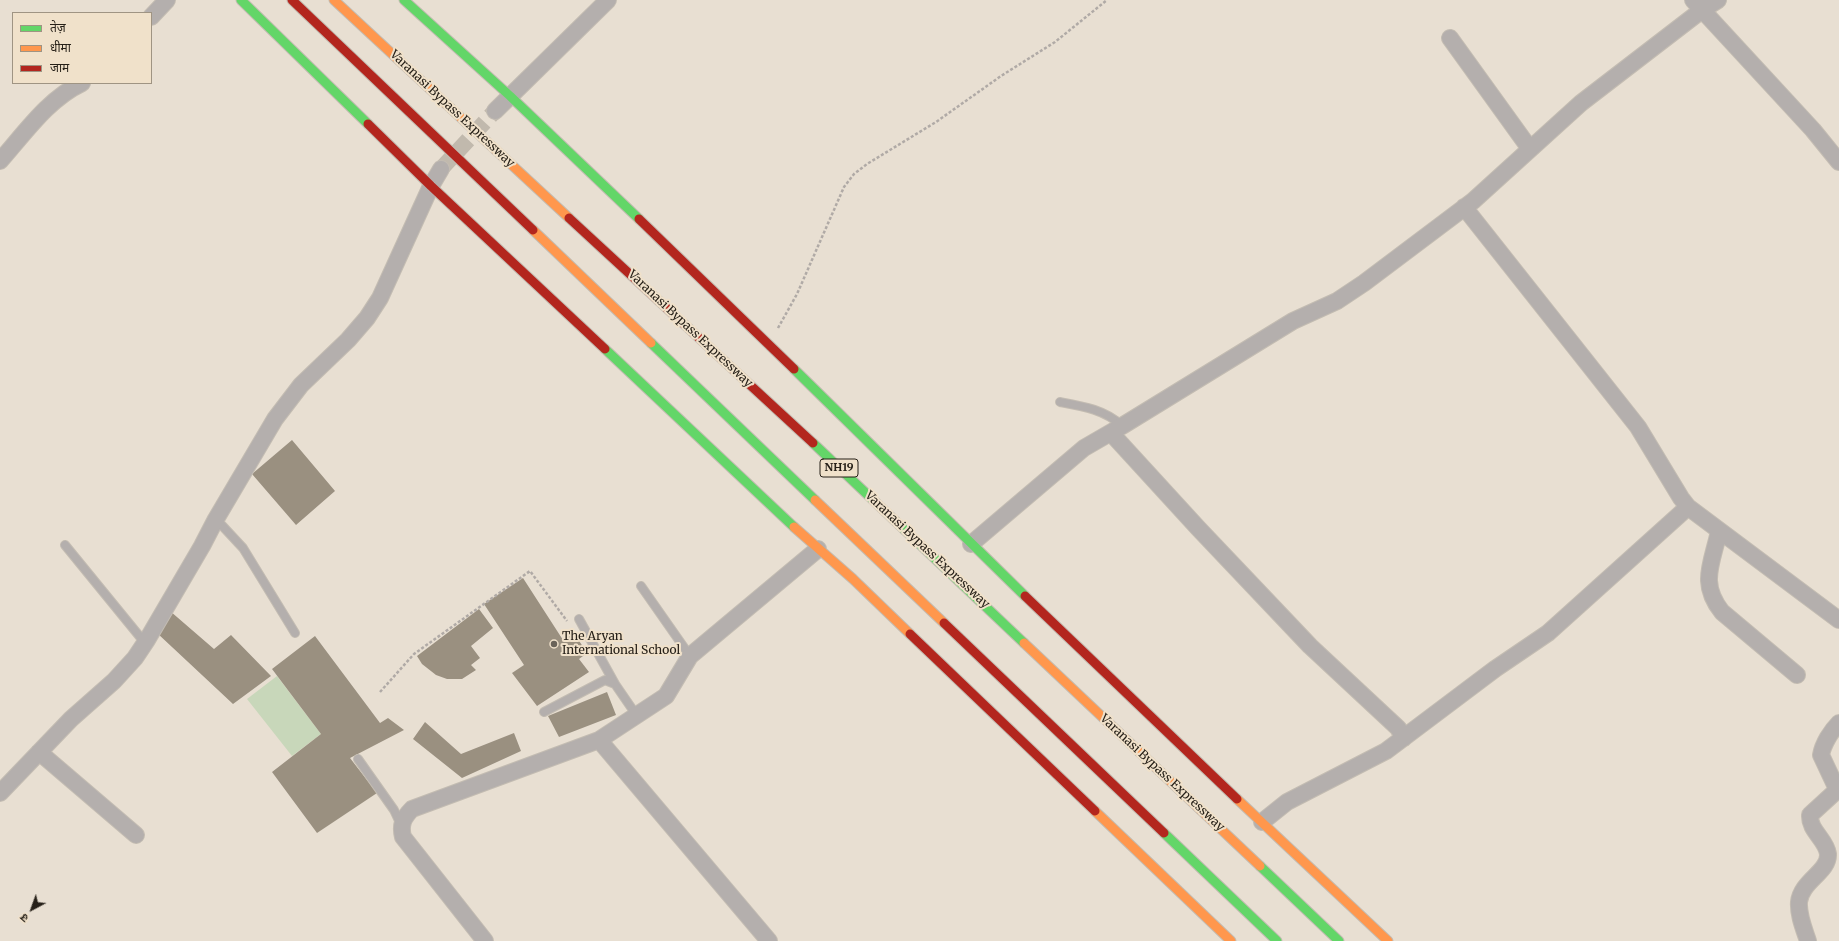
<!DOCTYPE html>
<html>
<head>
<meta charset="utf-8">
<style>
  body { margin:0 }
  #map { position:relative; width:1839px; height:941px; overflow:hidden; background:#e8dfd2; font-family:Merriweather,"Noto Sans Devanagari",serif }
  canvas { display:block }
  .legend { position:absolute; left:12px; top:12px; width:140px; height:72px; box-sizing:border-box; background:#f0e1ca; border:1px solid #9f9483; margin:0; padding:5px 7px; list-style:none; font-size:12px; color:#262018 }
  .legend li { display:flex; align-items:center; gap:8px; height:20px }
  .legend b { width:20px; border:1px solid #9f9483 }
  .north { position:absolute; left:12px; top:889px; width:40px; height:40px; -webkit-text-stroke:3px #f0e1ca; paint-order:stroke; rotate:221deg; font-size:11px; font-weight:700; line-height:16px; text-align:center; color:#262018 }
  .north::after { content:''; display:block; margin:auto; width:14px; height:18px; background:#262018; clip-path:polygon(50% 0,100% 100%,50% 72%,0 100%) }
</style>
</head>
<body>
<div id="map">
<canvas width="1839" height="941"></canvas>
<ul class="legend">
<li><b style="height:5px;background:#63d668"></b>तेज़</li>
<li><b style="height:5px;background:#ff974d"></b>धीमा</li>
<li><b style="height:5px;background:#b3261e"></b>जाम</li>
</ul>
<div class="north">उ</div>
</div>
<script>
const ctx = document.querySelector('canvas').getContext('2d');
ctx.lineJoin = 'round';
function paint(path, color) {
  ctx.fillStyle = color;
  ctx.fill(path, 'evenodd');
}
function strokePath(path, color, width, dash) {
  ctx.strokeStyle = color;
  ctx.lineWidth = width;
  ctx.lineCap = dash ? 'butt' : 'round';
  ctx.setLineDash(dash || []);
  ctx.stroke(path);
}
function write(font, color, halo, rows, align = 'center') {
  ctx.font = font + ' Merriweather,serif';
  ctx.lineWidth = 4;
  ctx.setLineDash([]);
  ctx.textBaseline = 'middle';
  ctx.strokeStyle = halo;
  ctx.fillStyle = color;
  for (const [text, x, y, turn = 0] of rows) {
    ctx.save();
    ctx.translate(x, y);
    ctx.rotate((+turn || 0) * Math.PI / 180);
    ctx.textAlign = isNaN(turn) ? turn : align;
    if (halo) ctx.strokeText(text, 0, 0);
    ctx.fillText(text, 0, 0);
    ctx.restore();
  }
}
paint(new Path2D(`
  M277 676 321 734 292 756 247 699Z`), '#c8d7ba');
paint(new Path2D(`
  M292 440 335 491 296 525 252 474Z
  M523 578 563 640 574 633 587 653 579 659 589 672 537 706 512 673 524 665 484 604Z
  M479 609 493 628 471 646 480 658 471 665 476 670 462 679H447L436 675 422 664 417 656Z
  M170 611 214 649 231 635 271 676 233 704 157 633Z
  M315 636 380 723 388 718 404 730 350 758 377 793 317 833 272 772 321 734 272 669Z
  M607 692 616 715 559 737 548 716Z
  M425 722 461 754 514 733 521 751 462 778 413 739Z`), '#9a9080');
strokePath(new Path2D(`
  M441 169 495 111`), '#c1b9ad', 16, [16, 8]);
const lane = new Path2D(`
  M1060 402C1082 406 1106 410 1122 426
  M216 519 243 548 295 633
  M65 545 145 643
  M641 586 690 656
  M579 619 615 684
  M544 712 605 680 615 684 637 716
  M358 759 394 810 401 825`);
const street = new Path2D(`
  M1693 0 1813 130 1839 162
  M151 17 167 0
  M1450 38 1530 149
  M495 111 608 0
  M0 161C25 133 48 99 82 83
  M1464 207 1638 427 1681 498 1688 507 1839 620
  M1111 433 1198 528 1310 646 1398 728 1404 738
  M1719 531C1712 564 1699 583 1722 612L1797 675
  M971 544 1084 448 1122 426 1293 321 1337 301 1364 283 1473 201 1581 103 1702 10 1718 0
  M39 752 136 835
  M0 793 71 719 114 681 135 658 147 640 202 546 216 519 275 419 301 385 348 340 367 318 380 298 431 186 441 169
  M1262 822 1287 802 1386 751 1495 669 1548 633 1688 507
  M485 941 403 837C400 825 403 818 412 809L599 740
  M769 941 599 740 666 696 690 656 818 549
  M1808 941C1804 929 1798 915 1799 902 1801 881 1829 872 1828 854 1826 839 1809 831 1810 815L1834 793 1836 787 1821 755C1823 744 1831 731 1839 723`);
const fast = new Path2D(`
  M241 0 368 124
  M404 0 510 96 639 219
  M651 343 815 500
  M605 349 794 527
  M794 369 1025 596
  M813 443 1024 643
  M1164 833 1277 941
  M1260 866 1339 941`);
const slow = new Path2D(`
  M334 0 569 218
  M533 230 651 343
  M815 500 944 623
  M794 527 853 579 910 634
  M1024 643 1260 866
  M1237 799 1388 941
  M1095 811 1231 941`);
const jam = new Path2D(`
  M292 0 533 230
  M368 124 431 186 605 349
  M569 218 813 443
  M639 219 794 369
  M1025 596 1237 799
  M944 623 1164 833
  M910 634 1095 811`);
strokePath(lane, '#c3bcb2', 10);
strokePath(street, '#c3bcb2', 18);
strokePath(fast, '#c3bcb2', 11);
strokePath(slow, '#c3bcb2', 11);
strokePath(jam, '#c3bcb2', 11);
strokePath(new Path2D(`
  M778 328 797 294 844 187 854 174 867 164 936 122 1001 76 1055 42 1107 0
  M380 692 414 654 530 571 567 621`), '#b0aaa6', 2.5, [3, 2]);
strokePath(lane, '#b4afad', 8);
strokePath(street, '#b4afad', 16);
strokePath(fast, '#63d668', 9);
strokePath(slow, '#ff974d', 9);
strokePath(jam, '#b3261e', 9);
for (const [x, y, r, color] of [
  [554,644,4,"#6a6359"]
]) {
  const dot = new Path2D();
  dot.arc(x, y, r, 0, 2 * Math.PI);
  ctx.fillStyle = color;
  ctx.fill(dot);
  strokePath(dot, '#f0e1ca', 1.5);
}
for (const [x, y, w] of [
  [839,468,38]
]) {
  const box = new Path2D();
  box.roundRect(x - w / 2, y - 9, w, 18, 3);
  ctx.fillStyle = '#f0e1ca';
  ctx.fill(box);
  strokePath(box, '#262018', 1);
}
write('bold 11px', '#262018', null, [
  ["NH19",839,468]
]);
write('12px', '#262018', '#f0e1ca', [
  ["Varanasi Bypass Expressway",452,109,43],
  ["Varanasi Bypass Expressway",690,329,43],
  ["Varanasi Bypass Expressway",927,550,43],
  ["Varanasi Bypass Expressway",1162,773,43]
]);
write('12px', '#262018', '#f0e1ca', [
  ["The Aryan",562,637],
  ["International School",562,651]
], 'left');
</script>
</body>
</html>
